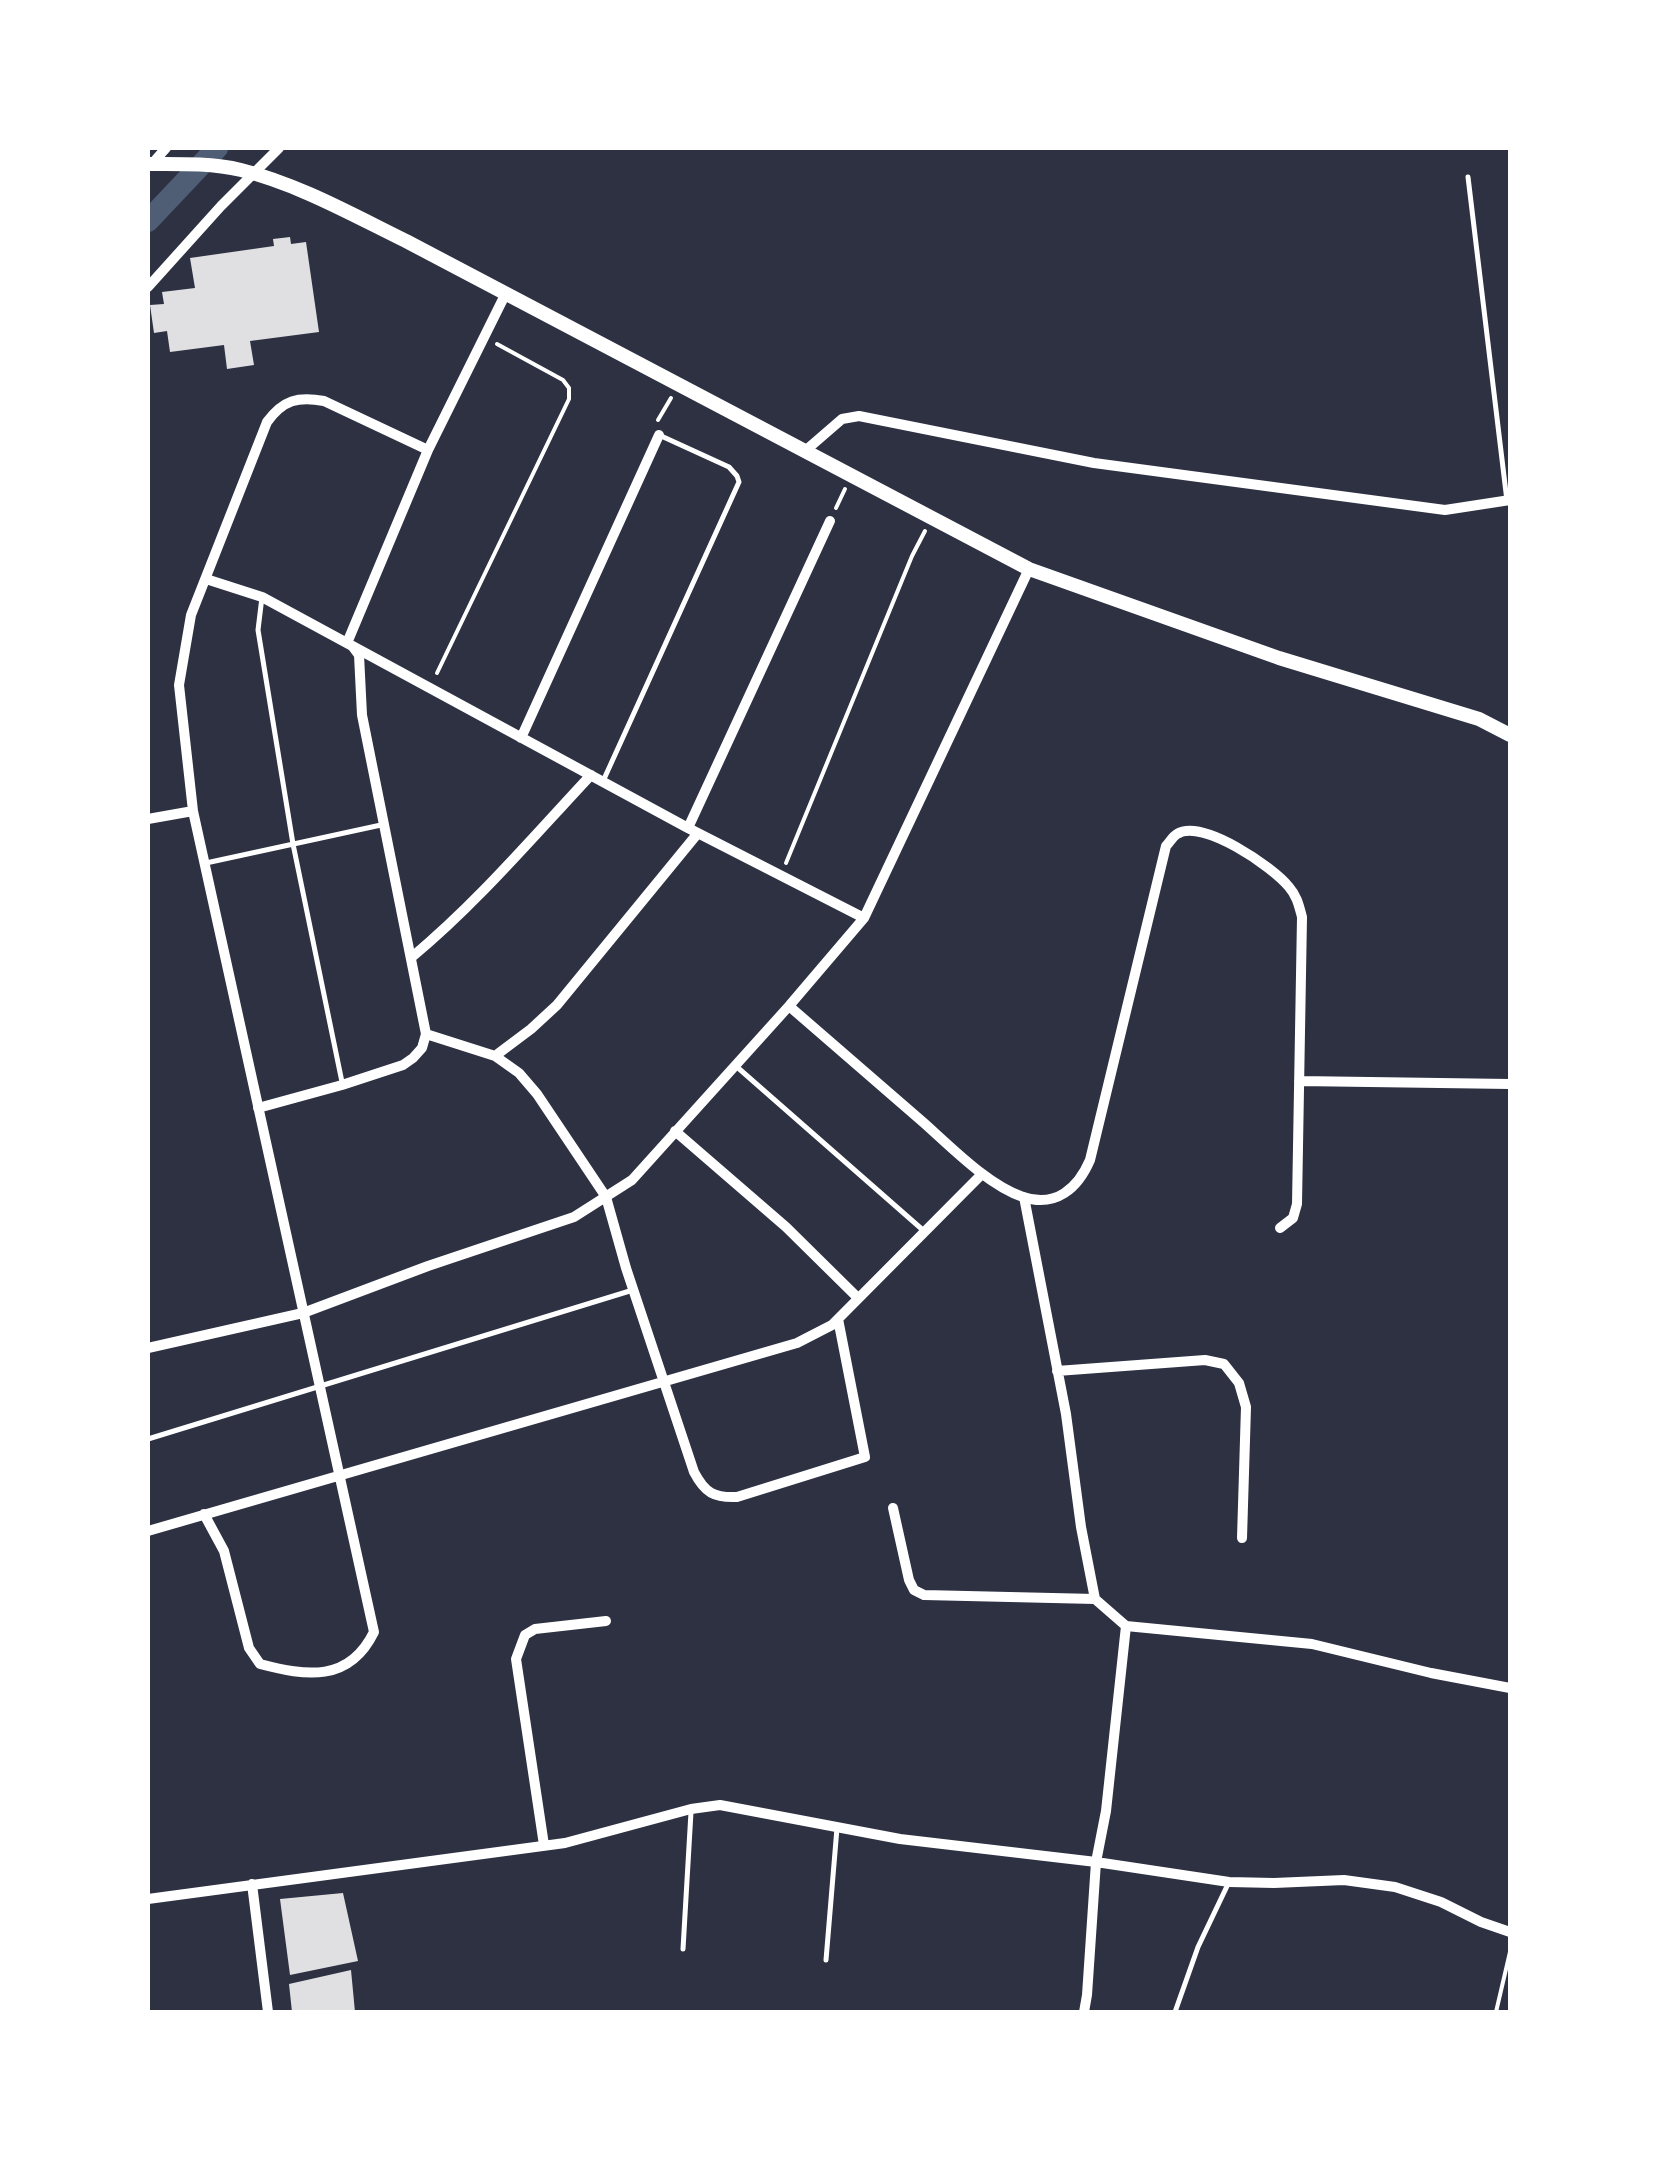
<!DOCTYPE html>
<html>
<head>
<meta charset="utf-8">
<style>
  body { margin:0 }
  #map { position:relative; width:1658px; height:2160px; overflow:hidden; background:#2d3142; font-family:"Work Sans",sans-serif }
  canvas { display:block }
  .frame { position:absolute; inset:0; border:150px solid #fff; pointer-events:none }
</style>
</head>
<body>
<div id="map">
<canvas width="1658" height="2160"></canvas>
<div class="frame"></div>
</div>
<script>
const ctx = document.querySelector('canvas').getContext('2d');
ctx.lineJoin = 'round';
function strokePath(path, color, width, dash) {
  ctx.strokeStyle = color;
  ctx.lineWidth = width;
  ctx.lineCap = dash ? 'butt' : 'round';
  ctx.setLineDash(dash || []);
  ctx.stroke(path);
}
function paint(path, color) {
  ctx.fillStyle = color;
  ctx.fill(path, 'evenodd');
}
strokePath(new Path2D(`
  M148 221 217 148`), '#4f5d75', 22);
paint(new Path2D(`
  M290 237 291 244 306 242 319 332 250 341 254 365 227 369 224 345 170 352 167 331 154 333 150 305 164 304 162 292 195 288 190 258 274 246 273 239Z
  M343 1893 358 1961 290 1975 280 1899Z
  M351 1970 355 2012H292L289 1984Z`), '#e0e0e3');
strokePath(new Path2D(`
  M658 420 671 398
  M836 508 845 489
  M437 673 569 399V388L563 380 497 344
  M786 863 912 556 925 531
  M1496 2012 1510 1952`), '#fff', 4);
strokePath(new Path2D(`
  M1468 177 1507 501
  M262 597 258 630 293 844 342 1082
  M604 779 739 482 737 476 729 467 659 435
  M206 863 381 825
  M737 1067 924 1231
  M148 1439 633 1290
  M683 1949 691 1812
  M826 1960 837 1828
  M1175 2012 1198 1947 1229 1882`), '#fff', 5);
strokePath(new Path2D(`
  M151 165 166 148
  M148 287 221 206 279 148
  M805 451 842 419 859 416 1094 463 1445 510 1510 500
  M206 579 262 597 688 828 864 918
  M347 643 428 450 506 293
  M521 738 659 435
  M148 819 193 811
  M688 828 830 521
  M412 957C477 903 533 837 591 775
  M789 1006C834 1045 879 1084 924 1123 952 1148 988 1185 1023 1197 1056 1208 1078 1188 1090 1160L1166 846C1170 842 1172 837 1177 834 1202 818 1273 867 1289 887 1297 896 1299 906 1302 917L1297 1204 1293 1218 1280 1228
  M426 1034 495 1056 519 1073 537 1094 606 1197 626 1268 694 1472C705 1493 714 1498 737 1497L865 1457 838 1319
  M495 1056 531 1029 557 1005 698 833
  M1299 1081 1510 1084
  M258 1108 342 1085 403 1065 413 1058 422 1048 426 1034 362 715 359 655 353 647
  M675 1131 786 1227 858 1298
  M1024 1197 1066 1414 1081 1527 1095 1599
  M148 1348 303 1313 428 1266 574 1217 632 1180 789 1006 864 918 1029 569
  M1057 1371 1205 1360 1224 1364 1239 1383 1246 1407 1242 1538
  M893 1508 909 1580 914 1590 924 1595 1095 1599
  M204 1514 224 1551 249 1648 260 1664C306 1676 349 1683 374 1632L193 811 179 685 191 615 267 422C283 400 298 396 324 401L428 450
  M148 1531 797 1343 832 1325 982 1174
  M1095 1599 1126 1626 1312 1644 1431 1673 1510 1688
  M544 1845 516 1659 525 1635 535 1629 606 1621
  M252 1884 268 2012
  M148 1899 565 1843 691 1809 720 1805 900 1839 1096 1862 1229 1882 1274 1883 1344 1880 1395 1887 1441 1902 1481 1922 1510 1932
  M1084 2012 1087 1995 1096 1862 1106 1811 1126 1626`), '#fff', 10);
strokePath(new Path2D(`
  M148 164C178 164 211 163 241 170 298 184 353 215 406 241L1029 569 1279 658 1479 719 1510 735`), '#fff', 14);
</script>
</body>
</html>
